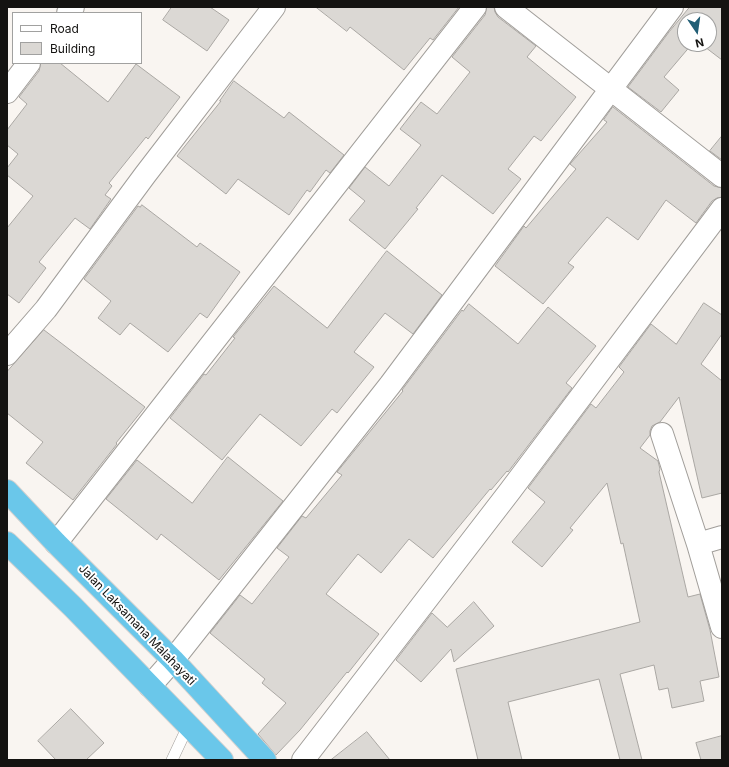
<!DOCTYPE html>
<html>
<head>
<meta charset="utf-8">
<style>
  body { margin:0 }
  #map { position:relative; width:729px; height:767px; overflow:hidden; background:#f9f5f1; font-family:Inter,sans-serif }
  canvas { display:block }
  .frame { position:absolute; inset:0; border:8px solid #141311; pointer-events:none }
  .legend { position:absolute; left:12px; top:12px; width:130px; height:52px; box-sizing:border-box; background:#fff; border:1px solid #a1a1a0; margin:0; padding:5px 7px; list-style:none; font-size:12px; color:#141311 }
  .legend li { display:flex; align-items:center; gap:8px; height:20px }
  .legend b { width:20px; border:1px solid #a1a1a0 }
  .north { position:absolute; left:677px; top:12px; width:40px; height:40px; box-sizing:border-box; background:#fff; border:1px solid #a1a1a0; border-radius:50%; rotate:167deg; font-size:11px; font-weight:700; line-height:16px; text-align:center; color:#141311 }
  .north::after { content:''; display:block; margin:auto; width:14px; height:18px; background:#215e75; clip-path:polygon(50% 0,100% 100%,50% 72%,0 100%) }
</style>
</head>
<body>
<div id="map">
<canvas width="729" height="767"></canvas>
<div class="frame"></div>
<ul class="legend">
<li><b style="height:5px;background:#fff"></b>Road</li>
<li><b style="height:11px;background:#dbd8d4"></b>Building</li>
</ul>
<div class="north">N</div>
</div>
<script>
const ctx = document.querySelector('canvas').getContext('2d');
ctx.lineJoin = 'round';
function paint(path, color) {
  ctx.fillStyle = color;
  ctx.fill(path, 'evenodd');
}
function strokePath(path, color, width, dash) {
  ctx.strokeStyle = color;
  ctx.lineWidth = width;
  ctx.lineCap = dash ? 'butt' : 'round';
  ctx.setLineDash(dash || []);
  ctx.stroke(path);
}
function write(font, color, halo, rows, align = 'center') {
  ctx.font = font + ' Inter,sans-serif';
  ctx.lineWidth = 4;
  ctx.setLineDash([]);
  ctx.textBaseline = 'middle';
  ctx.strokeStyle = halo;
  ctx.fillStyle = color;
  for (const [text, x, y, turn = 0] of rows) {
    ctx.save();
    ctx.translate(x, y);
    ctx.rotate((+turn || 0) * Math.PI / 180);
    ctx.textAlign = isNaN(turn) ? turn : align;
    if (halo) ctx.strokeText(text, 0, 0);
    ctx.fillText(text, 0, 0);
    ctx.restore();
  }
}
const building = new Path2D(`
  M172 7H210L229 20 207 51 163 20Z
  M316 7H459L433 40 430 38 404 70 350 27 347 31Z
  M487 7H494L495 12 498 17 536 46 527 57 576 97 541 141 534 136 508 169 521 179 493 214 442 175 416 208 418 209 385 249 349 220 365 201 349 188 365 167 389 186 421 145 400 129 421 102 437 114 470 72 452 57 485 15Z
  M690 7H722V60L701 44H709V20H685V44H692L664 77 679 90 661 112 628 87 669 32Z
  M41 63H60L108 102 136 64 180 97 148 139 146 137 109 183 112 186 105 195 111 199 90 229 75 218 39 262 46 268 19 303 7 294V228L33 196 7 175V168L18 154 7 145V130L27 104 19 97 39 71Z
  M234 81 284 118 289 112 344 155 330 173 326 170 310 192 307 190 289 215 238 179 226 194 177 156 221 101H220Z
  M613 107 714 186 722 188V197L717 198 712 201 696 223 666 200 638 240 607 217 568 263 574 267 543 304 495 266 524 226 526 228 576 169 570 164 607 122 604 120Z
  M722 136V160L710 151Z
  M142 205 197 247 200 243 240 272 207 318 200 313 168 352 130 323 120 335 98 318 111 301 84 279 138 206 140 207Z
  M387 251 442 295 413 334 385 313 354 352 374 367 337 413 332 409 301 446 260 414 222 460 170 418 204 374 206 375 235 338 233 337 274 286 327 328Z
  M704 303 722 315V334L701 364 722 381V493L702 498 679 397 660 422 652 426 650 431V435L640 448 658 461 660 469 659 472 688 597 700 594 710 630 719 677 700 681 704 701 672 708 668 688 659 690 654 665 620 674 642 760H620L599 679 508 702 522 760H478L456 669 640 622 623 543 621 544 607 483 570 528 573 530 542 567 512 542 545 502 528 488 591 404 596 408 624 372 619 367 651 324 676 344Z
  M469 304 518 344 548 307 596 346 566 383 572 388 508 472 507 471 491 490 490 489 433 558 409 539 381 573 358 554 326 594 379 634 348 673 347 672 300 730 276 755 258 734 286 703 262 683 265 679 210 633 240 595 252 604 289 557 277 548 302 516 306 518 342 475 337 472 403 391 402 390 462 310 463 311Z
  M44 330 145 407 116 443 117 444 73 500 26 463 43 442 7 413V372Z
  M228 457 283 501 219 580 161 534 157 540 106 499 137 460 192 503Z
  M474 602 494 626 454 662 451 649 421 682 396 660 432 613 447 627Z
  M71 709 104 743 86 760H56L38 741Z
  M367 732 390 760H331Z
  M722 736V760H701L696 743Z`);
paint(building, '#dbd8d4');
strokePath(building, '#aaa7a3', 1);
const service = new Path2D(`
  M172 760 188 726`);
const minor = new Path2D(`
  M506 7 722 176
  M68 13 73 7
  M7 92 29 63
  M7 354 46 309 145 175 274 7
  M662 434 698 544 722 627
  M56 543 475 7
  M698 544 722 537
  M150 686 173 660 390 385 672 7
  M303 760 510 491 722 209`);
const trunk = new Path2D(`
  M7 491 56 543 173 660 265 760
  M7 543 73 607 222 760`);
strokePath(service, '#a19e9a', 12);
strokePath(minor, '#a19e9a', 24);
strokePath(trunk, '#d0d0cf', 24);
strokePath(service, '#fff', 11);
strokePath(minor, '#fff', 22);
strokePath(trunk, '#6ac7ea', 22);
write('12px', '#141311', '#fff', [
  ["Jalan Laksamana Malahayati",137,625,46]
]);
</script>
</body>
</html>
